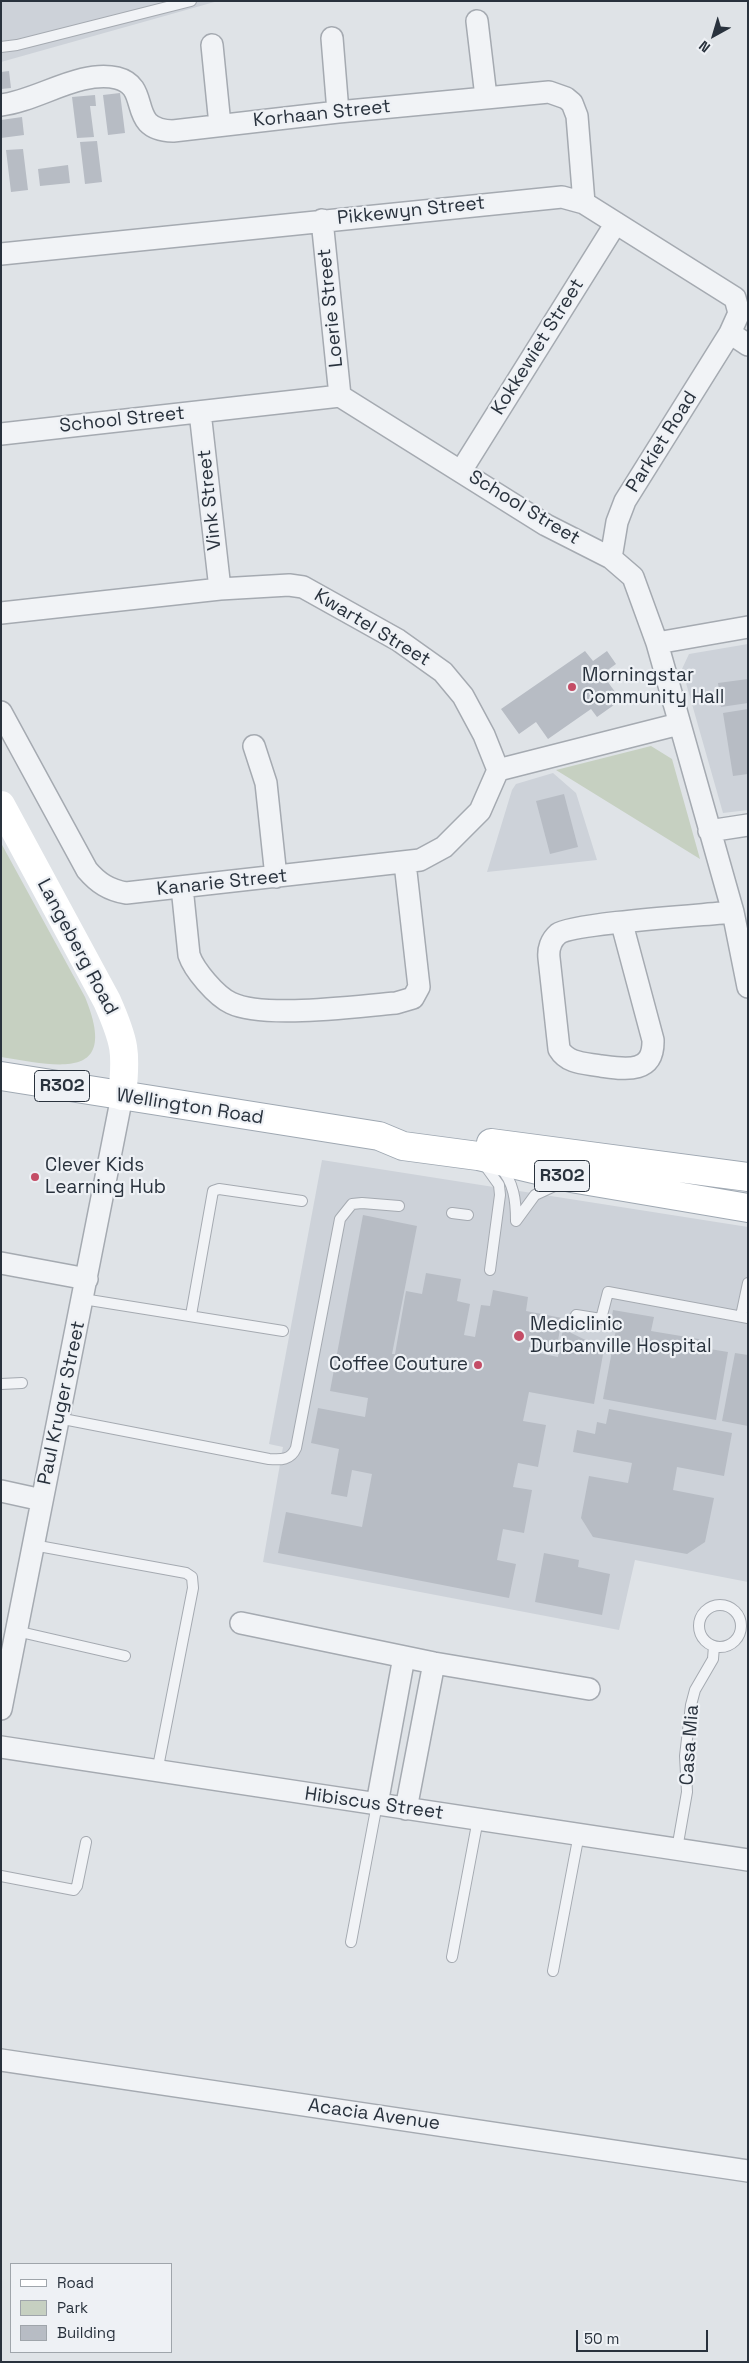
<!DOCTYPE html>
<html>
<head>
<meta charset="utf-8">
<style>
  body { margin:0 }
  #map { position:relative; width:749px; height:2363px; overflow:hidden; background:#dfe3e7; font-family:"Space Grotesk",sans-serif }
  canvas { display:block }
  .frame { position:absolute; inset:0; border:2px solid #29323d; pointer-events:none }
  .legend { position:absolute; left:10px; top:2263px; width:162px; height:90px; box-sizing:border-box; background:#eef1f5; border:1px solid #9fa5ab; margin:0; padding:6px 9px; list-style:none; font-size:15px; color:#29323d }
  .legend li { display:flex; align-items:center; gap:10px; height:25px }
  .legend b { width:25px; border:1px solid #9fa5ab }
  .north { position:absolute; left:689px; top:10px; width:50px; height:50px; -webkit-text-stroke:4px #eef1f5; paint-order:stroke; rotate:219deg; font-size:14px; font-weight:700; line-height:20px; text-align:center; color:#29323d }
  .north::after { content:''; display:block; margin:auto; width:18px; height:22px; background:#29323d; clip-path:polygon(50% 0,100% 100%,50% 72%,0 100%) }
  .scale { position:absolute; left:576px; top:2330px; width:132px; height:22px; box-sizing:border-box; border:2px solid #29323d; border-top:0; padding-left:6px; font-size:15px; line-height:18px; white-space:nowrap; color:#29323d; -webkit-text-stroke:4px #eef1f5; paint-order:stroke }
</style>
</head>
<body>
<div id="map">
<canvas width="749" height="2363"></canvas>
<div class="frame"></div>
<ul class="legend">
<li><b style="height:6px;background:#fff"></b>Road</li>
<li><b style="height:14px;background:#c6d0c1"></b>Park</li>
<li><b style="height:14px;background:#b7bcc4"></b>Building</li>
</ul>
<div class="north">N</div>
<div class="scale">50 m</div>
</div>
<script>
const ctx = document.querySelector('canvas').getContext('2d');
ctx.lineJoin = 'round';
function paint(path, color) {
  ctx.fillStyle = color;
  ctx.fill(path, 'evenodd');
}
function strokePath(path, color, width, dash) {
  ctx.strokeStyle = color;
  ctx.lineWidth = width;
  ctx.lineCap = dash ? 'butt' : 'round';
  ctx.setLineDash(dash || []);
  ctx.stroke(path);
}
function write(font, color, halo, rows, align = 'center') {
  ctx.font = font + ' "Space Grotesk",sans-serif';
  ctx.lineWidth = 4.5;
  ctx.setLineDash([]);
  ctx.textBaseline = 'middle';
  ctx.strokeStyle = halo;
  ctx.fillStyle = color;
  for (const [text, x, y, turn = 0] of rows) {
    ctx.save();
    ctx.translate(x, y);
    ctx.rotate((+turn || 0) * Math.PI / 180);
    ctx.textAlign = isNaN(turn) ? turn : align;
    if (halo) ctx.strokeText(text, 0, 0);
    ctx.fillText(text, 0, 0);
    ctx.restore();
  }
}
paint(new Path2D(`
  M1 1H218L1 62Z
  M748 644V810L723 813 682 669 689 654Z
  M553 773 576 793 597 860 487 872 512 790 516 784Z
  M322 1160 748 1227V1582L635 1560 619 1630 263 1562 283 1447 269 1444Z`), '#cdd2d9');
paint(new Path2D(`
  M651 746 672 759 700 859 556 770Z
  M1 843 85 997C120 1082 58 1066 1 1057Z`), '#c6d0c1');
paint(new Path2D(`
  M9 71 11 88 1 89V72Z
  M120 93 125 133 108 135 103 95Z
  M95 95 96 106H90L94 137 77 138 72 97Z
  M22 117 24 135 1 138V120Z
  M97 141 102 182 85 184 80 142Z
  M23 149 28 190 11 192 6 150Z
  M68 165 70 183 40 186 38 169Z
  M585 651 593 661 607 651 616 664 602 674 621 700 597 717 591 709 548 739 536 722 519 734 501 709Z
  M748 679V703L721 707 718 683Z
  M748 709V774L733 776 723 713Z
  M564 794 578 847 550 854 536 801Z
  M363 1215 417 1226 392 1354H395L406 1291 422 1294 426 1273 461 1279 457 1301 470 1304 464 1335 475 1337 481 1305 490 1306 493 1290 528 1297 526 1311 562 1318 556 1352 529 1347V1351L558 1357 563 1329 604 1349 594 1404 529 1392 523 1421 546 1425 538 1467 518 1463 513 1487 532 1490 524 1533 503 1529 497 1560 516 1564 509 1598 278 1553 286 1512 362 1527 372 1474 352 1470 347 1497 331 1494 339 1449 311 1443 318 1408 365 1417 368 1398 330 1391Z
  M613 1310 654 1317 651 1331 699 1339 698 1347 728 1352 716 1420 603 1399 617 1324 611 1323Z
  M735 1353 748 1355V1426L722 1421Z
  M609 1409 732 1433 724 1476 677 1467 673 1490 714 1498 705 1542 687 1554 593 1537 581 1518 589 1476 628 1483 632 1463 573 1452 577 1430 595 1434 597 1422 606 1424Z
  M544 1553 579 1560 578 1567 610 1574 602 1615 535 1602Z`), '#b7bcc4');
const service = new Path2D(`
  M1 47 17 45 191 1
  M484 1164 499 1185 500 1195 490 1270
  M500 1167C514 1182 516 1201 516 1221
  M452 1213 468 1215
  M516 1221 535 1195 563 1182
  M83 1299 283 1331
  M191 1315 213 1191 219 1189 302 1201
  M576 1315 601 1319 608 1292 748 1318
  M741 1316 748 1283
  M1 1384 22 1383
  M58 1418 269 1459C281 1460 291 1460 296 1448L340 1219 352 1204 362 1203 399 1206
  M33 1545 186 1573 192 1577 193 1588 157 1772
  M699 1626a21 21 0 1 1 42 0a21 21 0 1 1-42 0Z
  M16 1631 125 1656
  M677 1849 687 1792 685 1756 691 1705 695 1690 713 1659 714 1646
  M1 1876 74 1890 77 1886 86 1842
  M351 1942 377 1804
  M452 1957 478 1819
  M553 1971 579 1834`);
const minor = new Path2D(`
  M477 21 486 97
  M332 38 338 112
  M212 45 220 125
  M1 105C37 101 81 69 117 78 153 87 125 130 173 131L338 112 549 92 566 98 572 103 577 116 584 203
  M322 220 340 396
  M1 254 562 197 584 203 735 298 739 313 730 333 748 345
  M200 412 220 589
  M1 434 340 396 546 525 611 558 633 577 657 643 733 912 748 987
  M461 471 616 223
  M611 558 617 522 625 501 730 333
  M1 613 220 589 289 585 303 587 398 640 443 672 463 696 484 735 498 770 679 724
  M657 643 748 627
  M1 712 87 870C98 883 109 890 126 893L420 860 444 847 480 811 498 770
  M254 746 266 783 276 877
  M709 831 748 825
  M182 887 189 955C194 970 216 996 231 1003 264 1019 357 1006 396 1003L413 998 419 987 405 863
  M622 924 653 1040C654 1075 624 1069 601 1066 585 1063 568 1064 559 1049L549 958C548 949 551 940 558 934 573 923 705 915 733 912
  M1 1263 87 1279
  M1 1491 42 1500
  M241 1623 434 1663 589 1689
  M1 1709 122 1096
  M1 1747 748 1860
  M377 1804 404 1657
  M406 1809 434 1663
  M1 2060 748 2171`);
const primary = new Path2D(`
  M1 1076 379 1136 403 1146 478 1156 571 1178 748 1208
  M491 1143 748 1177`);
strokePath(service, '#a5aab1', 12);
strokePath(minor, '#a5aab1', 24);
strokePath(primary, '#9fa8b2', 30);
strokePath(service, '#f1f3f6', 10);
strokePath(minor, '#f1f3f6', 21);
strokePath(new Path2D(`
  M1 805 107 1001C125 1042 127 1052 122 1096`), '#fff', 28);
strokePath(primary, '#fff', 28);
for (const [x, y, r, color] of [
  [572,687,5,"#c44d66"],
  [35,1177,5,"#c44d66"],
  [519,1336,6,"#c44d66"],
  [478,1365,5,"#c44d66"]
]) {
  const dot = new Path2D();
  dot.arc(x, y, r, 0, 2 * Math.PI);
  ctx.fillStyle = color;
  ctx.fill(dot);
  strokePath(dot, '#eef1f5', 2);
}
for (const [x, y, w] of [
  [62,1086,55],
  [562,1176,55]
]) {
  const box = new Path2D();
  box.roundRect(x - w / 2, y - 15.5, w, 31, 4);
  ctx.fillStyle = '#eef1f5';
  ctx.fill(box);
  strokePath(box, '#29323d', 1);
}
write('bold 18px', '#29323d', null, [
  ["R302",62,1086],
  ["R302",562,1176]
]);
write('19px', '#29323d', '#eef1f5', [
  ["Korhaan Street",322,114,-6],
  ["Pikkewyn Street",411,211,-6],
  ["Loerie Street",331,308,-96],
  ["Kokkewiet Street",538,347,-58],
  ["School Street",122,420,-6],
  ["Parkiet Road",662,442,-58],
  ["Vink Street",210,500,-96],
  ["School Street",524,508,31],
  ["Kwartel Street",372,628,31],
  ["Kanarie Street",222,883,-6],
  ["Langeberg Road",77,947,62],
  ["Wellington Road",190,1107,9],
  ["Paul Kruger Street",62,1403,-78],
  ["Casa Mia",690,1745,-86],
  ["Hibiscus Street",374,1804,8],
  ["Acacia Avenue",374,2115,8]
]);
write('19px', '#29323d', '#eef1f5', [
  ["Morningstar",582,676],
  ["Community Hall",582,698],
  ["Clever Kids",45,1166],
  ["Learning Hub",45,1188],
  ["Mediclinic",530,1325],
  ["Durbanville Hospital",530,1347],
  ["Coffee Couture",468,1365,"right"]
], 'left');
</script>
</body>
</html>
